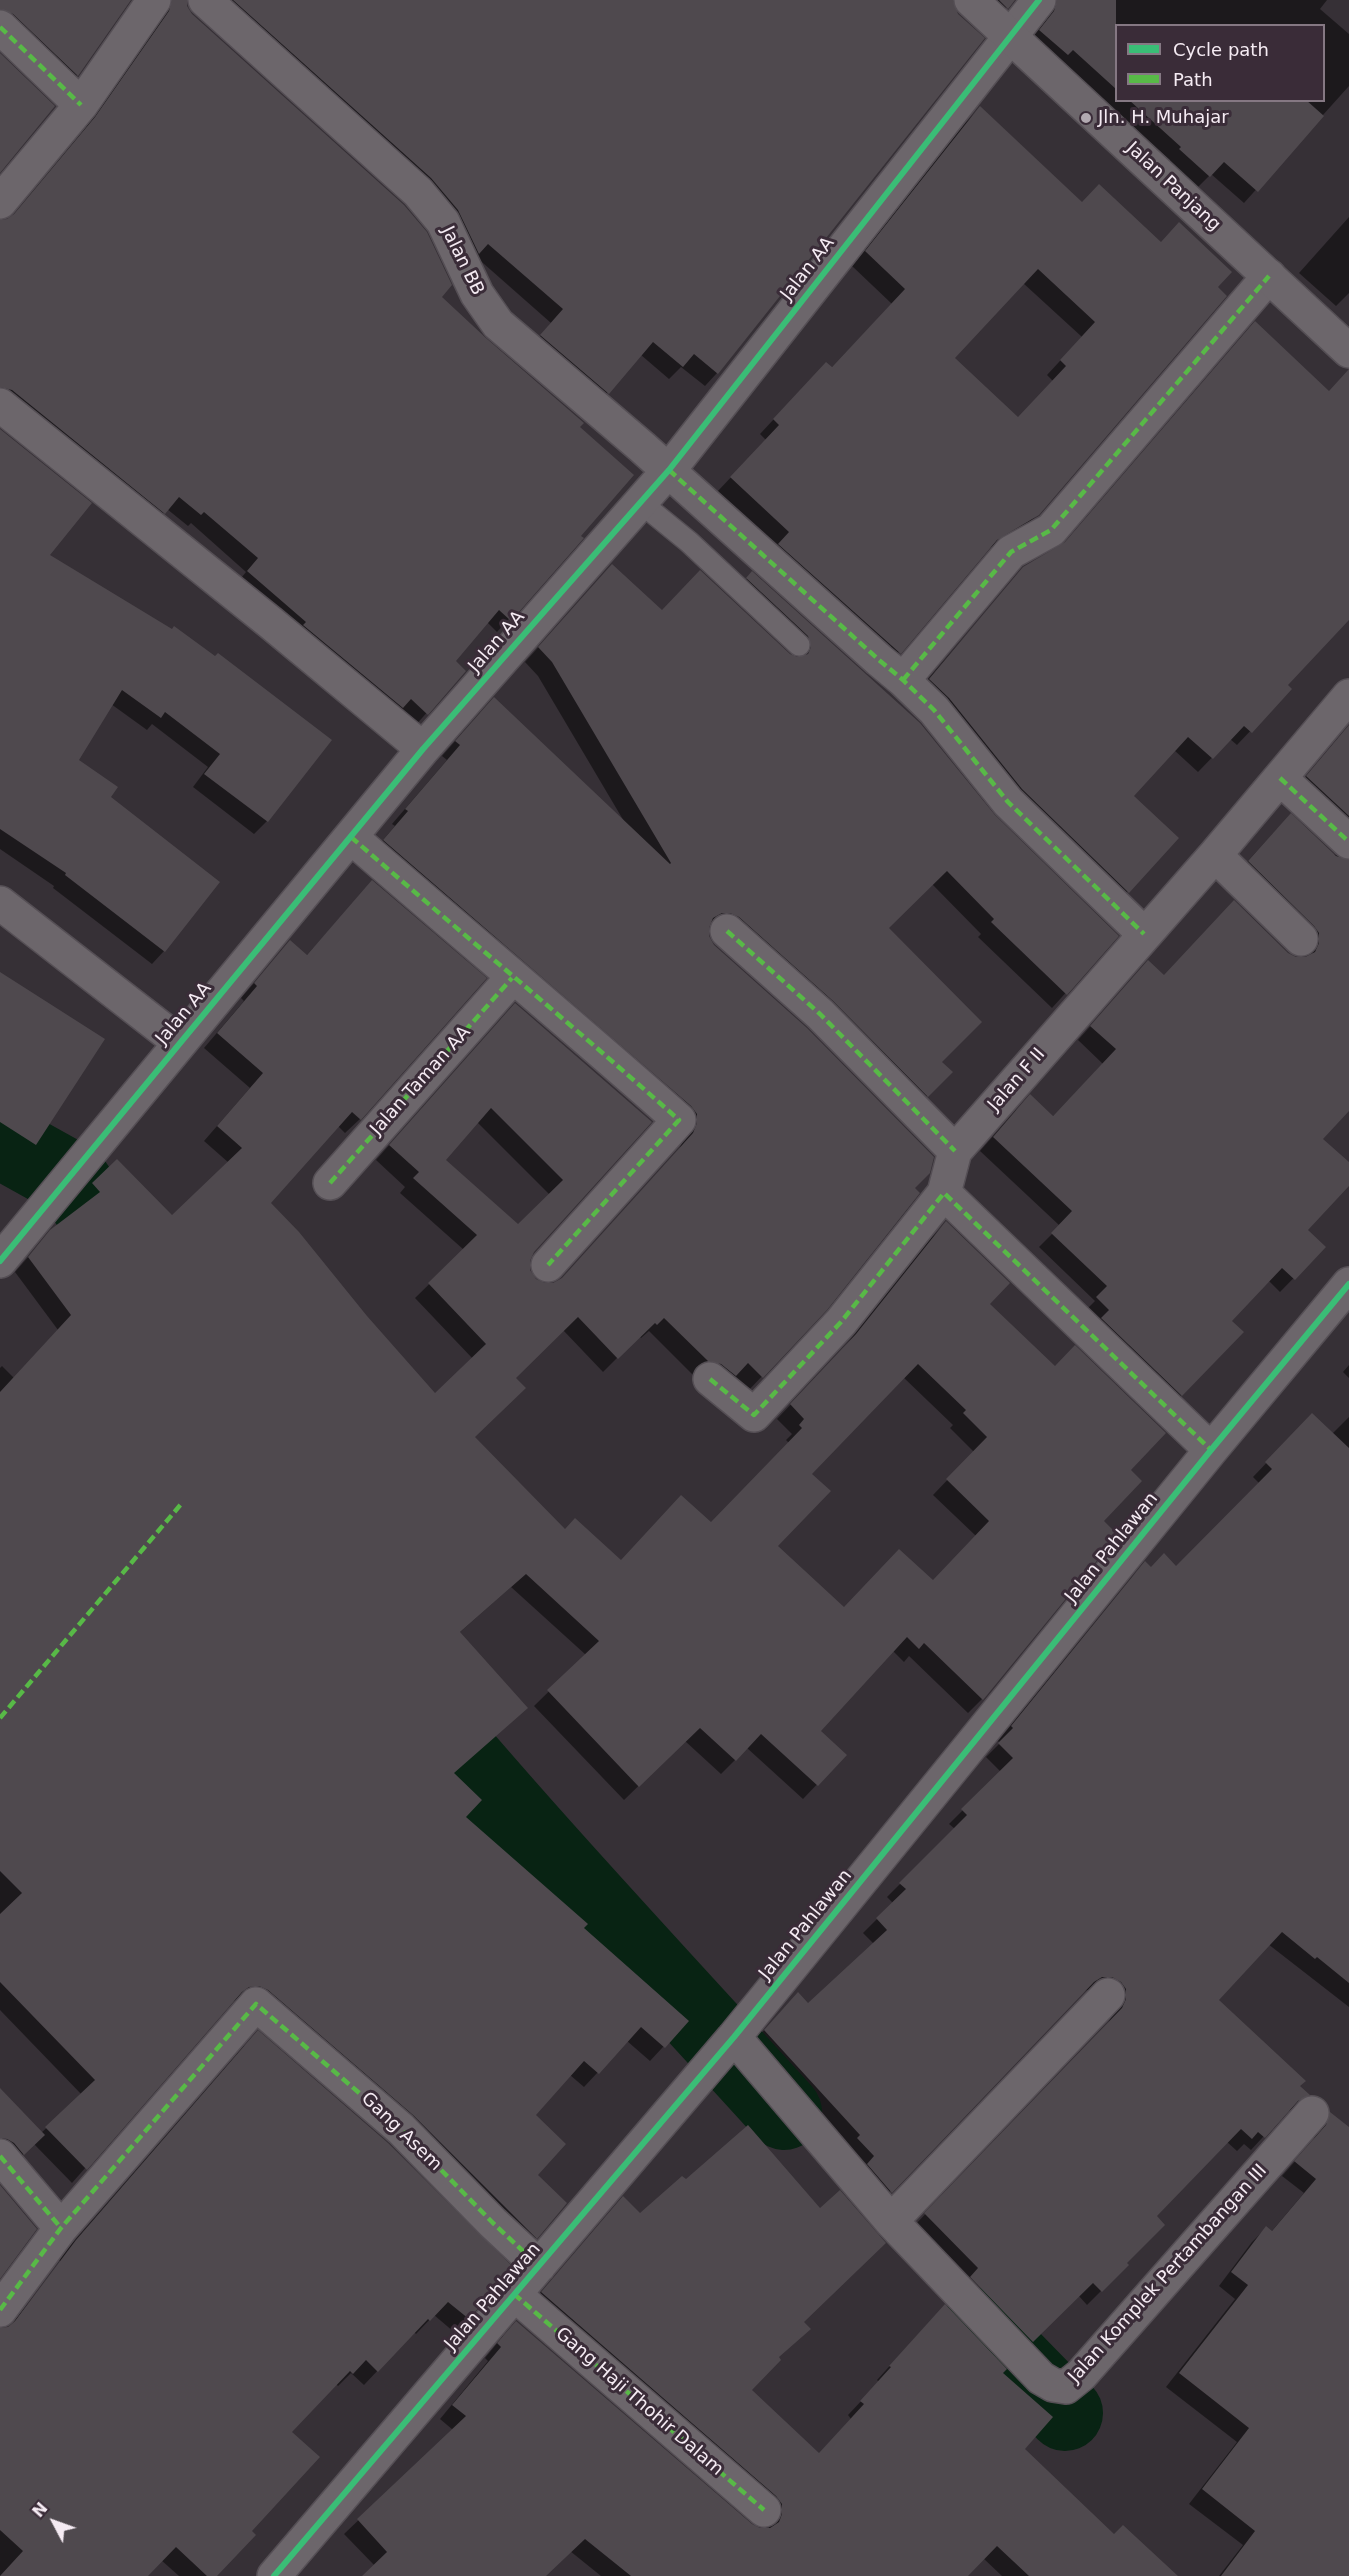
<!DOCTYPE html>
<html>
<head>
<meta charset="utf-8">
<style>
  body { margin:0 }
  #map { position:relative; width:1349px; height:2576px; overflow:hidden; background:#363036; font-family:"DejaVu Sans",sans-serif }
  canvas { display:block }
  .legend { position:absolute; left:1115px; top:24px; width:210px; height:78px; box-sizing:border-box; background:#3a2c38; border:2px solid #857883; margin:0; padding:8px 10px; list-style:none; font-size:18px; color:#f5ebf3 }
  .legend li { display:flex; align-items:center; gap:12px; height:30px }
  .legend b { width:30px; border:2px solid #857883 }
  .north { position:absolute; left:24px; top:2492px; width:60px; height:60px; -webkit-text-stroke:4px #3a2c38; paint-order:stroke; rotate:311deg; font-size:16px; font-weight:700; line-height:24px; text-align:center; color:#f5ebf3 }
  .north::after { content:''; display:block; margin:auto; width:21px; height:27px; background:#f5ebf3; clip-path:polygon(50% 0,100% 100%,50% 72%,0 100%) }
</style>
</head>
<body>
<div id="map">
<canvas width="1349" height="2576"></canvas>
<ul class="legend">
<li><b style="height:8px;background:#3abd76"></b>Cycle path</li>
<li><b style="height:8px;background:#58b947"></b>Path</li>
</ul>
<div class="north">N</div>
</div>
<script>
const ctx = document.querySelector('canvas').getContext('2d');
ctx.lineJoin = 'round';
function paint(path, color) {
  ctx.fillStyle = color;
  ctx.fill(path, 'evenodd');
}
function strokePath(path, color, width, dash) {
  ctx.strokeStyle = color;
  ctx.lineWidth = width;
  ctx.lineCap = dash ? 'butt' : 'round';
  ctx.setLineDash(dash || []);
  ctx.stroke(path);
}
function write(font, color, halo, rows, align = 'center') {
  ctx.font = font + ' "DejaVu Sans",sans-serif';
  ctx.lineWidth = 6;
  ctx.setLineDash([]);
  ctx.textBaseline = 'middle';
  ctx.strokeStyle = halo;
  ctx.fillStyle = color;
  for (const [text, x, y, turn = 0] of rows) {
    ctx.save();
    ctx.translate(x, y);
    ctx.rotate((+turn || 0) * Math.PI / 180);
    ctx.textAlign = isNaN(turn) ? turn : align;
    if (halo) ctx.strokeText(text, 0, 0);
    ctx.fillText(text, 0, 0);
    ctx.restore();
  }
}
paint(new Path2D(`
  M0 0H129L77 75 65 88 0 26Z
  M154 0H185L186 7 191 15 440 297 578 427 579 536 582 538 497 632 487 622 454 661 464 671 414 727 236 584 246 572 191 523 188 526 167 509 152 526 0 404V222L10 219 83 131 157 25 161 15Z
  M207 0H952L717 373 705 386 681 367 669 379 641 355 595 406 529 349 551 323 475 256 445 223Z
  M970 0H1014L994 20Z
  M1039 0H1327L1320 9 1349 34V86L1244 203 1211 174 1197 188 1167 163 1170 160 1059 62 1027 44 1045 17ZM1116 26H1324V100H1116Z
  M980 108 1082 204 1161 243 1216 287 1038 514 1023 529 985 551 886 667 717 492 766 440 760 434 812 378 831 368 892 304 852 266 966 122ZM1023 283 1082 337 1047 375 1053 381 1017 419 953 358Z
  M1349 217V293L1336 306 1299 273Z
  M1329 393 1349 400V618L1286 686 1290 689 1237 745 1230 739 1198 772 1174 750 1132 796 1177 838 1114 906 916 693 1024 568Z
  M0 431 47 556 329 740 267 821 254 834 193 787 208 767 152 724 147 730 111 704 77 760 109 797 164 951 152 964 53 888 54 886 0 849Z
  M612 566 662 612 797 659 794 650 733 593 752 573 994 816 1117 936 1052 1008 978 937 981 934 932 884 887 928 940 1062 951 1072 913 1110 715 926 707 927 708 937 713 946 913 1188 826 1309 748 1391 693 1375 649 1331 641 1338 639 1336 603 1372 563 1330 514 1378 473 1437 564 1531 620 1562 711 1524 789 1443 786 1440 792 1434 777 1419 842 1350 932 1237 946 1223 988 1304 1129 1471 1102 1522 982 1699 968 1713 909 1656 904 1662 893 1651 819 1732 845 1755 803 1799 747 1748 721 1774 685 1741 624 1800 534 1706 586 1655 511 1587 459 1633 526 1708 453 1774 464 1817 581 1929 687 2021 650 2061 627 2041 584 2087 570 2075 534 2115 536 2238 522 2252 244 1999 231 2002 72 2183 34 2144 9 2168 0 2160V2090L41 2133 82 2095 0 2010V1368L2 1366 14 1378 58 1330 15 1272 51 1231 86 1205 79 1198 117 1161 172 1218 229 1163 204 1141 250 1088 204 1048 244 1001 241 998 290 942 306 956 372 882 485 978 360 1119 345 1133 338 1126 269 1203 435 1396 473 1359 415 1298 464 1250 400 1193 405 1187 376 1160 501 1019 650 1122 533 1252 528 1260 529 1271 535 1280 544 1285 554 1284 560 1281 679 1149 684 1139 370 855 395 826 392 824 447 760 442 756 480 713 625 823 538 676 525 662ZM477 1122 550 1195 518 1226 444 1160ZM903 1377 953 1425 950 1428 974 1452 933 1495 976 1536 932 1582 844 1609 775 1546 810 1474Z
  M1349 735V843L1293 791 1340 738Z
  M1277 829 1349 861V1109L1321 1139 1349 1164V1184L1306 1230 1324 1247 1280 1292 1268 1280 1229 1321 1242 1333 1168 1409 1084 1312 1095 1301 1039 1247 1060 1226 980 1151 1016 1110 1052 1117 1103 1064 1078 1040 1148 962 1164 977 1287 954 1295 958 1306 959V947L1235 875Z
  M0 973 35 1144 21 1158 10 1151 0 1163Z
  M1349 1365V1378L1343 1372Z
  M1312 1415 1332 1434 1349 1417V2007L1268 1944 1217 2000 1308 2095 1295 2108 1286 2112 1251 2150 1244 2144 1237 2151 1227 2142 1155 2216 1125 2263 1127 2265 1087 2305 1078 2295 1019 2355 912 2228 1108 2023 1113 2014V2003L1098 1990H1087L1080 1994 877 2205 752 2044 784 2008 808 2005 874 1944 863 1933 893 1903 887 1897 955 1829 949 1824 1001 1772 986 1757 1000 1743 998 1741 1132 1577 1145 1563 1151 1569 1176 1568 1259 1483 1253 1477Z
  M244 2046 511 2267 454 2332 434 2315 416 2334 414 2332 364 2385 351 2373 338 2386 336 2384 290 2432 250 2531 215 2576H179L161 2560 146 2576H0V2334L11 2325 61 2262 59 2260 62 2255Z
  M1330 2114 1349 2129V2576H1219L1243 2545 1189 2504 1237 2442 1166 2387 1235 2299 1219 2286 1252 2242 1266 2228 1271 2232 1304 2193 1282 2176 1313 2141 1317 2127Z
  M623 2198 640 2215 802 2322 778 2358 750 2390 818 2455 851 2419 848 2415 879 2382 877 2380 931 2320 1001 2373 1023 2449 1114 2536 1176 2576H1002L983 2558 966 2576H601L570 2551 544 2576H364L375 2566 344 2534 453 2430 440 2419 488 2361 485 2358 503 2336 751 2525 761 2530 769 2529 768 2517 528 2307Z`), '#0007');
strokePath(new Path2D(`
  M0 1140 72 1180 147 1289
  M400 1682C523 1830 655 1970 784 2112
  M980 2326 1065 2413`), '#082313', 76);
paint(new Path2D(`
  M0 0H131L78 76 13 14 0 9Z
  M172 0H187V6L192 14 404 205 427 232 452 285 442 297 486 338 584 423 580 427 634 475 581 536 584 538 511 621 499 610 456 661 466 671 428 715 411 699 403 708 303 625 306 622 247 571 258 558 204 512 201 515 179 497 165 514 12 390 0 387V220L7 219 14 214 95 117 169 11Z
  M233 0H953L958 14 985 38 718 374 694 354 683 367 653 342 609 394 540 335 563 309 488 244 479 254 458 210 431 178Z
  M999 0H1015L1008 9Z
  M1057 0H1116V89L1073 50 1068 55 1039 30 1054 11Z
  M0 53 55 106 0 173Z
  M1129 100H1306L1324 116 1258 192 1224 162 1210 177 1179 149 1181 147Z
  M980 106 1082 202 1099 184 1161 242 1179 222 1232 272 1218 287 1227 296 1039 515 997 540 901 654 778 544 789 532 730 477 779 425 773 419 826 362 832 367 905 289 865 251ZM1038 269 1095 322 1060 360 1066 366 1018 417 955 358Z
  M1255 321 1329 391 1349 369V620L1288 685 1292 689 1252 733 1244 726 1213 759 1188 737 1134 796 1179 838 1129 893 1022 789 949 698 929 679 1023 567 1065 542Z
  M0 429 92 503 50 555 172 629 174 626 215 656 218 653 332 740 268 822 204 774 220 754 165 712 161 718 122 690 79 760 118 787 111 797 220 882 165 952 65 875 66 873 0 829Z
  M612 564 662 610 700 570 790 654 797 657 808 654 811 647 808 636 746 578 752 571 920 723 995 815 1119 936 1067 995 991 922 994 919 947 871 889 928 982 1022 942 1062 953 1072 928 1097 833 1001 739 917 730 913H722L713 918 709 928V936L714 945 807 1028 934 1157 930 1173 915 1188 920 1193 827 1310 763 1378 748 1363 736 1376 721 1364 708 1361 664 1318 657 1325 655 1323 618 1359 578 1317 516 1378 526 1388 475 1437 565 1529 575 1518 621 1560 681 1495 711 1522 802 1428 799 1425 804 1419 790 1404 856 1334 946 1221 1010 1283 990 1304 1055 1366 1075 1345 1166 1433 1131 1470 1142 1481 1104 1521 1118 1535 983 1700 924 1643 919 1649 907 1637 821 1731 847 1755 818 1786 761 1734 736 1761 700 1728 639 1787 547 1690 599 1641 526 1574 460 1632 528 1708 454 1773 482 1800 466 1817 588 1924 584 1928 689 2021 665 2048 641 2027 599 2074 584 2061 536 2115 566 2144 538 2175 567 2203 537 2239 413 2115 268 1990 259 1986 249 1987 242 1992 87 2170 45 2127 95 2080 0 1982V1914L22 1893 0 1871V1392L71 1315 28 1257 50 1230 100 1192 92 1183 117 1159 172 1215 242 1148 217 1126 263 1073 217 1033 257 986 254 983 290 940 307 955 372 880 487 978 361 1120 352 1112 271 1203 299 1232 367 1316 435 1393 486 1344 428 1283 477 1235 413 1178 419 1172 389 1145 515 1003 652 1122 534 1252 530 1261V1270L536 1279 545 1283H553L562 1278 693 1133 697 1123V1114L691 1106 383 840 408 811 405 809 460 745 455 741 494 697 670 864 671 863 552 662 538 647ZM491 1108 563 1180 518 1224 446 1160ZM918 1364 966 1410 963 1413 987 1437 946 1479 989 1521 933 1580 899 1549 844 1607 778 1546 831 1491 812 1474Z
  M1349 725V816L1306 776Z
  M1291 813 1336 856 1349 860V1111L1323 1139 1349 1162V1186L1308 1230 1326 1247 1295 1280 1282 1268 1232 1321 1244 1332 1182 1396 1101 1318 1109 1310 1096 1297 1107 1286 1051 1233 1072 1211 993 1137 1030 1094 1053 1116 1116 1049 1090 1026 1148 960 1164 975 1234 900 1288 953 1296 957H1305L1315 952 1319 943V933L1314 926 1248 861Z
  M0 972 105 1039 36 1145 0 1122Z
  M1312 1413 1349 1448V1983L1317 1957 1315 1959 1282 1932 1219 2000 1306 2081 1300 2086 1310 2095 1298 2101 1265 2138 1258 2132 1252 2139 1241 2129 1157 2216 1165 2225 1127 2263 1129 2265 1102 2292 1093 2283 1033 2342 970 2277 978 2268 924 2213 1122 2008 1126 1999V1989L1121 1982 1112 1977H1102L1094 1982 892 2193 867 2164 874 2156 857 2138 860 2135 764 2030 798 1992 808 2003 887 1930 876 1918 906 1889 899 1883 967 1815 961 1809 1013 1758 998 1743 1013 1728 1011 1726 1145 1561 1151 1567 1164 1553 1176 1566 1272 1469 1265 1462Z
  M258 2030 388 2143 513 2267 469 2319 448 2302 430 2321 428 2319 378 2372 366 2360 353 2374 350 2371 292 2432 320 2457 252 2531 256 2535 217 2576H207L176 2547 148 2576H0L23 2551 0 2530V2328L8 2327 15 2321 76 2240Z
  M0 2088 45 2135 24 2155 14 2143 7 2139 0 2138Z
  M1330 2112 1349 2127V2576H1221L1255 2531 1202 2489 1249 2428 1179 2373 1248 2285 1231 2272 1266 2226 1272 2231 1316 2179 1294 2161 1326 2125Z
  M748 2125 820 2208 840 2190 886 2243 804 2322 811 2329 779 2357 781 2360 752 2390 819 2453 864 2404 860 2401 891 2367 889 2366 945 2304 1007 2369 1003 2373 1053 2417 1025 2449 1114 2534 1123 2525 1178 2576H1029L997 2546 968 2576H631L585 2539 546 2576H362L387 2552 357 2519 466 2416 452 2405 501 2347 497 2343 516 2321 752 2524 760 2528H770L779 2522 782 2514V2504L776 2496 541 2292 623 2196 640 2213 682 2176 686 2179Z
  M0 2185 37 2229 0 2279Z`), '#4f494e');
const service = new Path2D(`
  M640 502 689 542 799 645`);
const minor = new Path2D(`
  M205 0 418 192 443 222 477 294 498 324 642 447 879 660 903 680 934 710 1008 802 1144 934
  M0 27 81 105
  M0 202 81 105 154 0
  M0 405 271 623 423 749
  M903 680 1011 552 1051 530 1269 276
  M1280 778 1349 842
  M351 837C460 932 571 1024 679 1120L548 1265
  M1215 855 1301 939
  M0 903 179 1042
  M727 931 820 1014 955 1151
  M330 1183 512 978
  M944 1193 1211 1450
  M0 1261 423 749 669 470 1039 0
  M710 1379 754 1415 841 1322 944 1193 955 1151 1215 855 1349 696
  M734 2037 891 2221 1041 2378 1053 2385 1066 2387 1081 2375 1312 2113
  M0 2156 61 2228
  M891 2221 1108 1995
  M514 2294 764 2510
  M0 2310 61 2228 256 2004 401 2129 493 2223 539 2266
  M274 2576 734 2037 1211 1450 1349 1284`);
const tertiary = new Path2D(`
  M971 0 1349 351`);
strokePath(service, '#554f55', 24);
strokePath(minor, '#554f55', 36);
strokePath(tertiary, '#554f55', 36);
strokePath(service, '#6c666b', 21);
strokePath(minor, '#6c666b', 33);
strokePath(tertiary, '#6c666b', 33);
strokePath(new Path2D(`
  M0 27 81 105
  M669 470 879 660 903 680 934 710 1008 802 1144 934
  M903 680 1011 552 1051 530 1269 276
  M1280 778 1349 842
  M351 837C460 932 571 1024 679 1120L548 1265
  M727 931 820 1014 955 1151
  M330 1183 512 978
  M710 1379 754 1415 841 1322 944 1193 1211 1450
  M0 1718 182 1503
  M0 2156 61 2228
  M514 2294 764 2510
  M0 2310 61 2228 256 2004 401 2129 493 2223 539 2266`), '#58b947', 4.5, [9, 4.5]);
strokePath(new Path2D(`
  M0 1261 423 749 669 470 1039 0
  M274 2576 734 2037 1211 1450 1349 1284`), '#3abd76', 6);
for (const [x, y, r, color] of [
  [1086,118,6,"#b2aab1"]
]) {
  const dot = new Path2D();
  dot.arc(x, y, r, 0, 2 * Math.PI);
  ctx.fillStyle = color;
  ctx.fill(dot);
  strokePath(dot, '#3a2c38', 2);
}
write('18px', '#f5ebf3', '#3a2c38', [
  ["Jln. H. Muhajar",1098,118]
], 'left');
write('18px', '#f5ebf3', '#3a2c38', [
  ["Jalan Panjang",1173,187,43],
  ["Jalan BB",462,261,64],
  ["Jalan AA",808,269,-52],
  ["Jalan AA",497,642,-49],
  ["Jalan AA",184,1014,-50],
  ["Jalan F II",1017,1080,-49],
  ["Jalan Taman AA",421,1081,-48],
  ["Jalan Pahlawan",1112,1548,-51],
  ["Jalan Pahlawan",806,1925,-51],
  ["Gang Asem",401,2132,44],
  ["Jalan Komplek Pertambangan III",1168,2274,-48],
  ["Jalan Pahlawan",493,2297,-49],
  ["Gang Haji Thohir Dalam",639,2402,41]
]);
</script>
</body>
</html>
